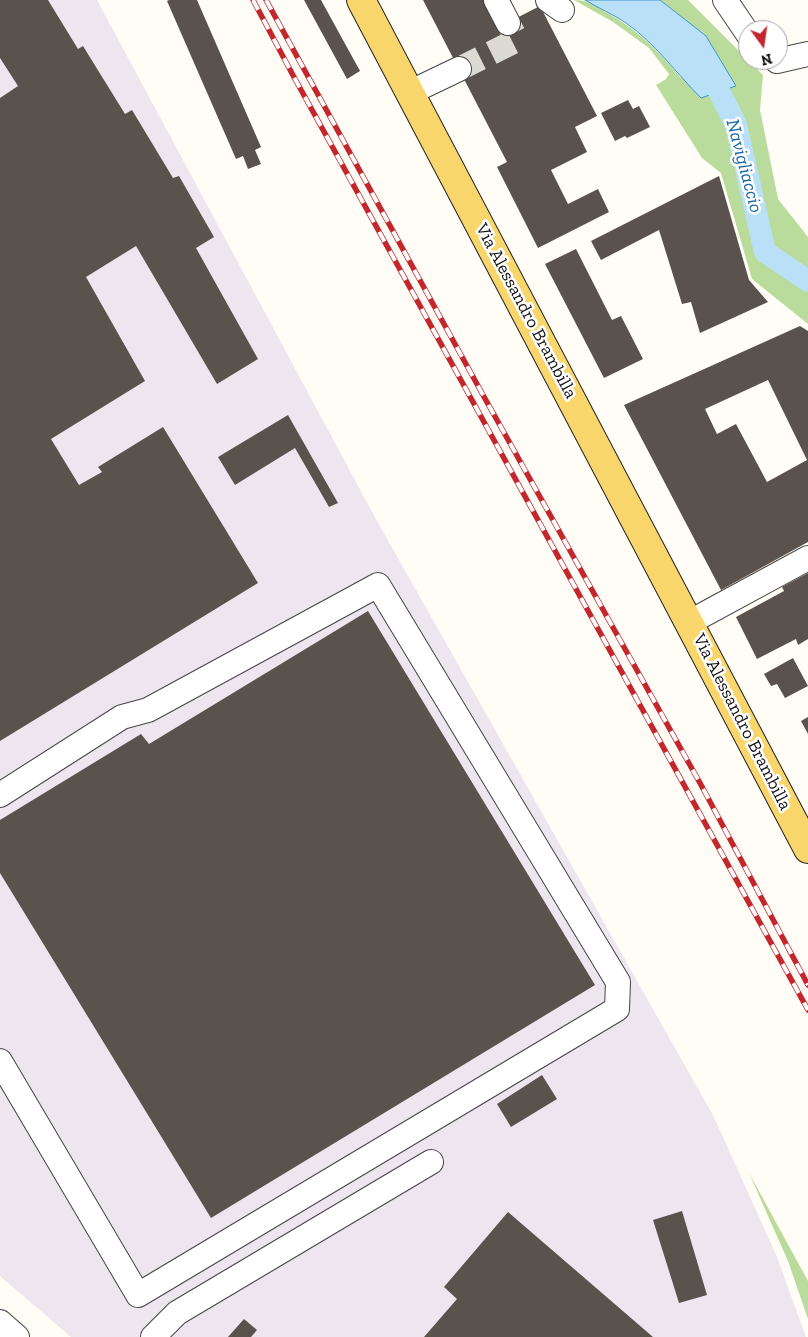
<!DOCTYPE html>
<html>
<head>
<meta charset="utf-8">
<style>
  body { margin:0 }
  #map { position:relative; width:808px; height:1337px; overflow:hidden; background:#fffdf5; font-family:"Zilla Slab",serif }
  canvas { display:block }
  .north { position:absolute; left:738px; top:20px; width:50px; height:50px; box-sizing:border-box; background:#fff; border:1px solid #a0a0a0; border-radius:50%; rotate:166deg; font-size:14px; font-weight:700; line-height:20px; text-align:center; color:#111 }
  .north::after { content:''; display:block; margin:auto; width:18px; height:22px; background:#c4262e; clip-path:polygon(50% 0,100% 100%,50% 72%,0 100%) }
</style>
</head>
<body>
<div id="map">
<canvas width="808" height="1337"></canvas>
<div class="north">N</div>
</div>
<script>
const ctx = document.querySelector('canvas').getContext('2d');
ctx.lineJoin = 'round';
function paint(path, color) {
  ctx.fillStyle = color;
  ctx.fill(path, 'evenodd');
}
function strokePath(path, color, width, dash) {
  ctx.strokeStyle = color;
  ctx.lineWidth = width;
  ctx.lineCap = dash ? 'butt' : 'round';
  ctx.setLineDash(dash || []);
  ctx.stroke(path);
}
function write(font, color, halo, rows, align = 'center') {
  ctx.font = font + ' "Zilla Slab",serif';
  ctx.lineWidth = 5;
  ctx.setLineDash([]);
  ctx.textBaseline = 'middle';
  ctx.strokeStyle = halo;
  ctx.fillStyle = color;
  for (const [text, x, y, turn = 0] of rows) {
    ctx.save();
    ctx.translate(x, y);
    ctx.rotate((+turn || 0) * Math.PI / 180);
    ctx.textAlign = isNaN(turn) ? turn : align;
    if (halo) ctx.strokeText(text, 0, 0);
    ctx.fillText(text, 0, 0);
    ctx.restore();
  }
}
paint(new Path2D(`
  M0 0H97L377 521 714 1117 777 1257 806 1337H71L0 1276Z`), '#eee6ef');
paint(new Path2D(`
  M574 0C588 0 594 5 606 12 638 30 658 50 681 78L706 36 660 0H688L763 75 760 110 778 199 808 237V324L752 279 721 173 702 158 656 85 666 79 669 74 649 48 613 22Z
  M749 1173 808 1281V1319L788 1261Z`), '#b9dc9c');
const water = new Path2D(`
  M585 0H660L706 36 736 86 701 98C676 73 655 43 626 23 613 14 598 8 585 0Z`);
paint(water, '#b9e0f7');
strokePath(water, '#3f96cf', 1);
strokePath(new Path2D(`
  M706 65 736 125 765 252 808 281`), '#b9e0f7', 22);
paint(new Path2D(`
  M0 0H48L78 49 83 46 125 114 132 110 173 178 179 176 214 237 196 248 258 359 217 384 136 246 86 277 145 381 51 439 79 485 102 472 98 467 163 427 258 583 0 741V98L18 86 0 58Z
  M169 0H197L261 147 255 150 261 164 248 169 243 156 236 159 167 1Z
  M304 0H321L360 71 347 79Z
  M423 0H488L501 26 540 6 597 116 575 127 587 152 551 170 568 204 598 189 609 212 538 248 497 167 507 162Z
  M628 100 633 109 639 106 650 127 627 138 625 136 615 141 601 113Z
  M719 176 749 280 768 302 700 333 691 302 682 304 659 230 601 260 591 241Z
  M576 249 612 320 621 316 643 359 604 378 545 264Z
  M800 326 808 331V542L721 590 624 405ZM768 380 807 460 767 482 736 424 717 434 705 409Z
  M288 415 318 468 338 503 329 507 295 448 235 485 218 457Z
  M808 573V639L798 645 796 639 757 659 736 617 784 591 782 587Z
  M368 611 595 985 211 1218 0 873V820L141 734 149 744Z
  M793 658 808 686 785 698 777 684 771 686 764 674Z
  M808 717V734L801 721Z
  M542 1075 557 1099 511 1127 497 1104Z
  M682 1211 707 1295 679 1303 653 1220Z
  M508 1212 653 1337H424L457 1299 444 1287Z
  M244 1319 257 1330 251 1337H228Z`), '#5a524d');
strokePath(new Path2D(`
  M459 69 517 40 508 23`), '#dbdad3', 24, [24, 12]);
const minor = new Path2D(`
  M496 0 508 23
  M548 0 562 10
  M725 0 748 34
  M776 60 777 61 808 54
  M411 92 459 69
  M690 622 808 558
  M0 795 122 717 148 710 378 585 618 982 617 1009 138 1295 0 1061
  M0 1322 17 1337
  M153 1337 177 1313 431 1162`);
const major = new Path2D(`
  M361 0 808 849`);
strokePath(minor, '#444', 26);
strokePath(major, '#222', 30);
strokePath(minor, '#fff', 24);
strokePath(major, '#f9d66b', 28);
const rail = new Path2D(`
  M253 0 295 79 808 1010
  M266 0 483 395 700 783 808 985`);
strokePath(rail, '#c4262e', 5.5);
strokePath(rail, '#fff', 4, [11]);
write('18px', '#111', '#fff', [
  ["Via Alessandro Brambilla",526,311,62],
  ["Via Alessandro Brambilla",742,722,63]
]);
write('italic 19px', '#1768a6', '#fff', [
  ["Navigliaccio",744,166,75]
]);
</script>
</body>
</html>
